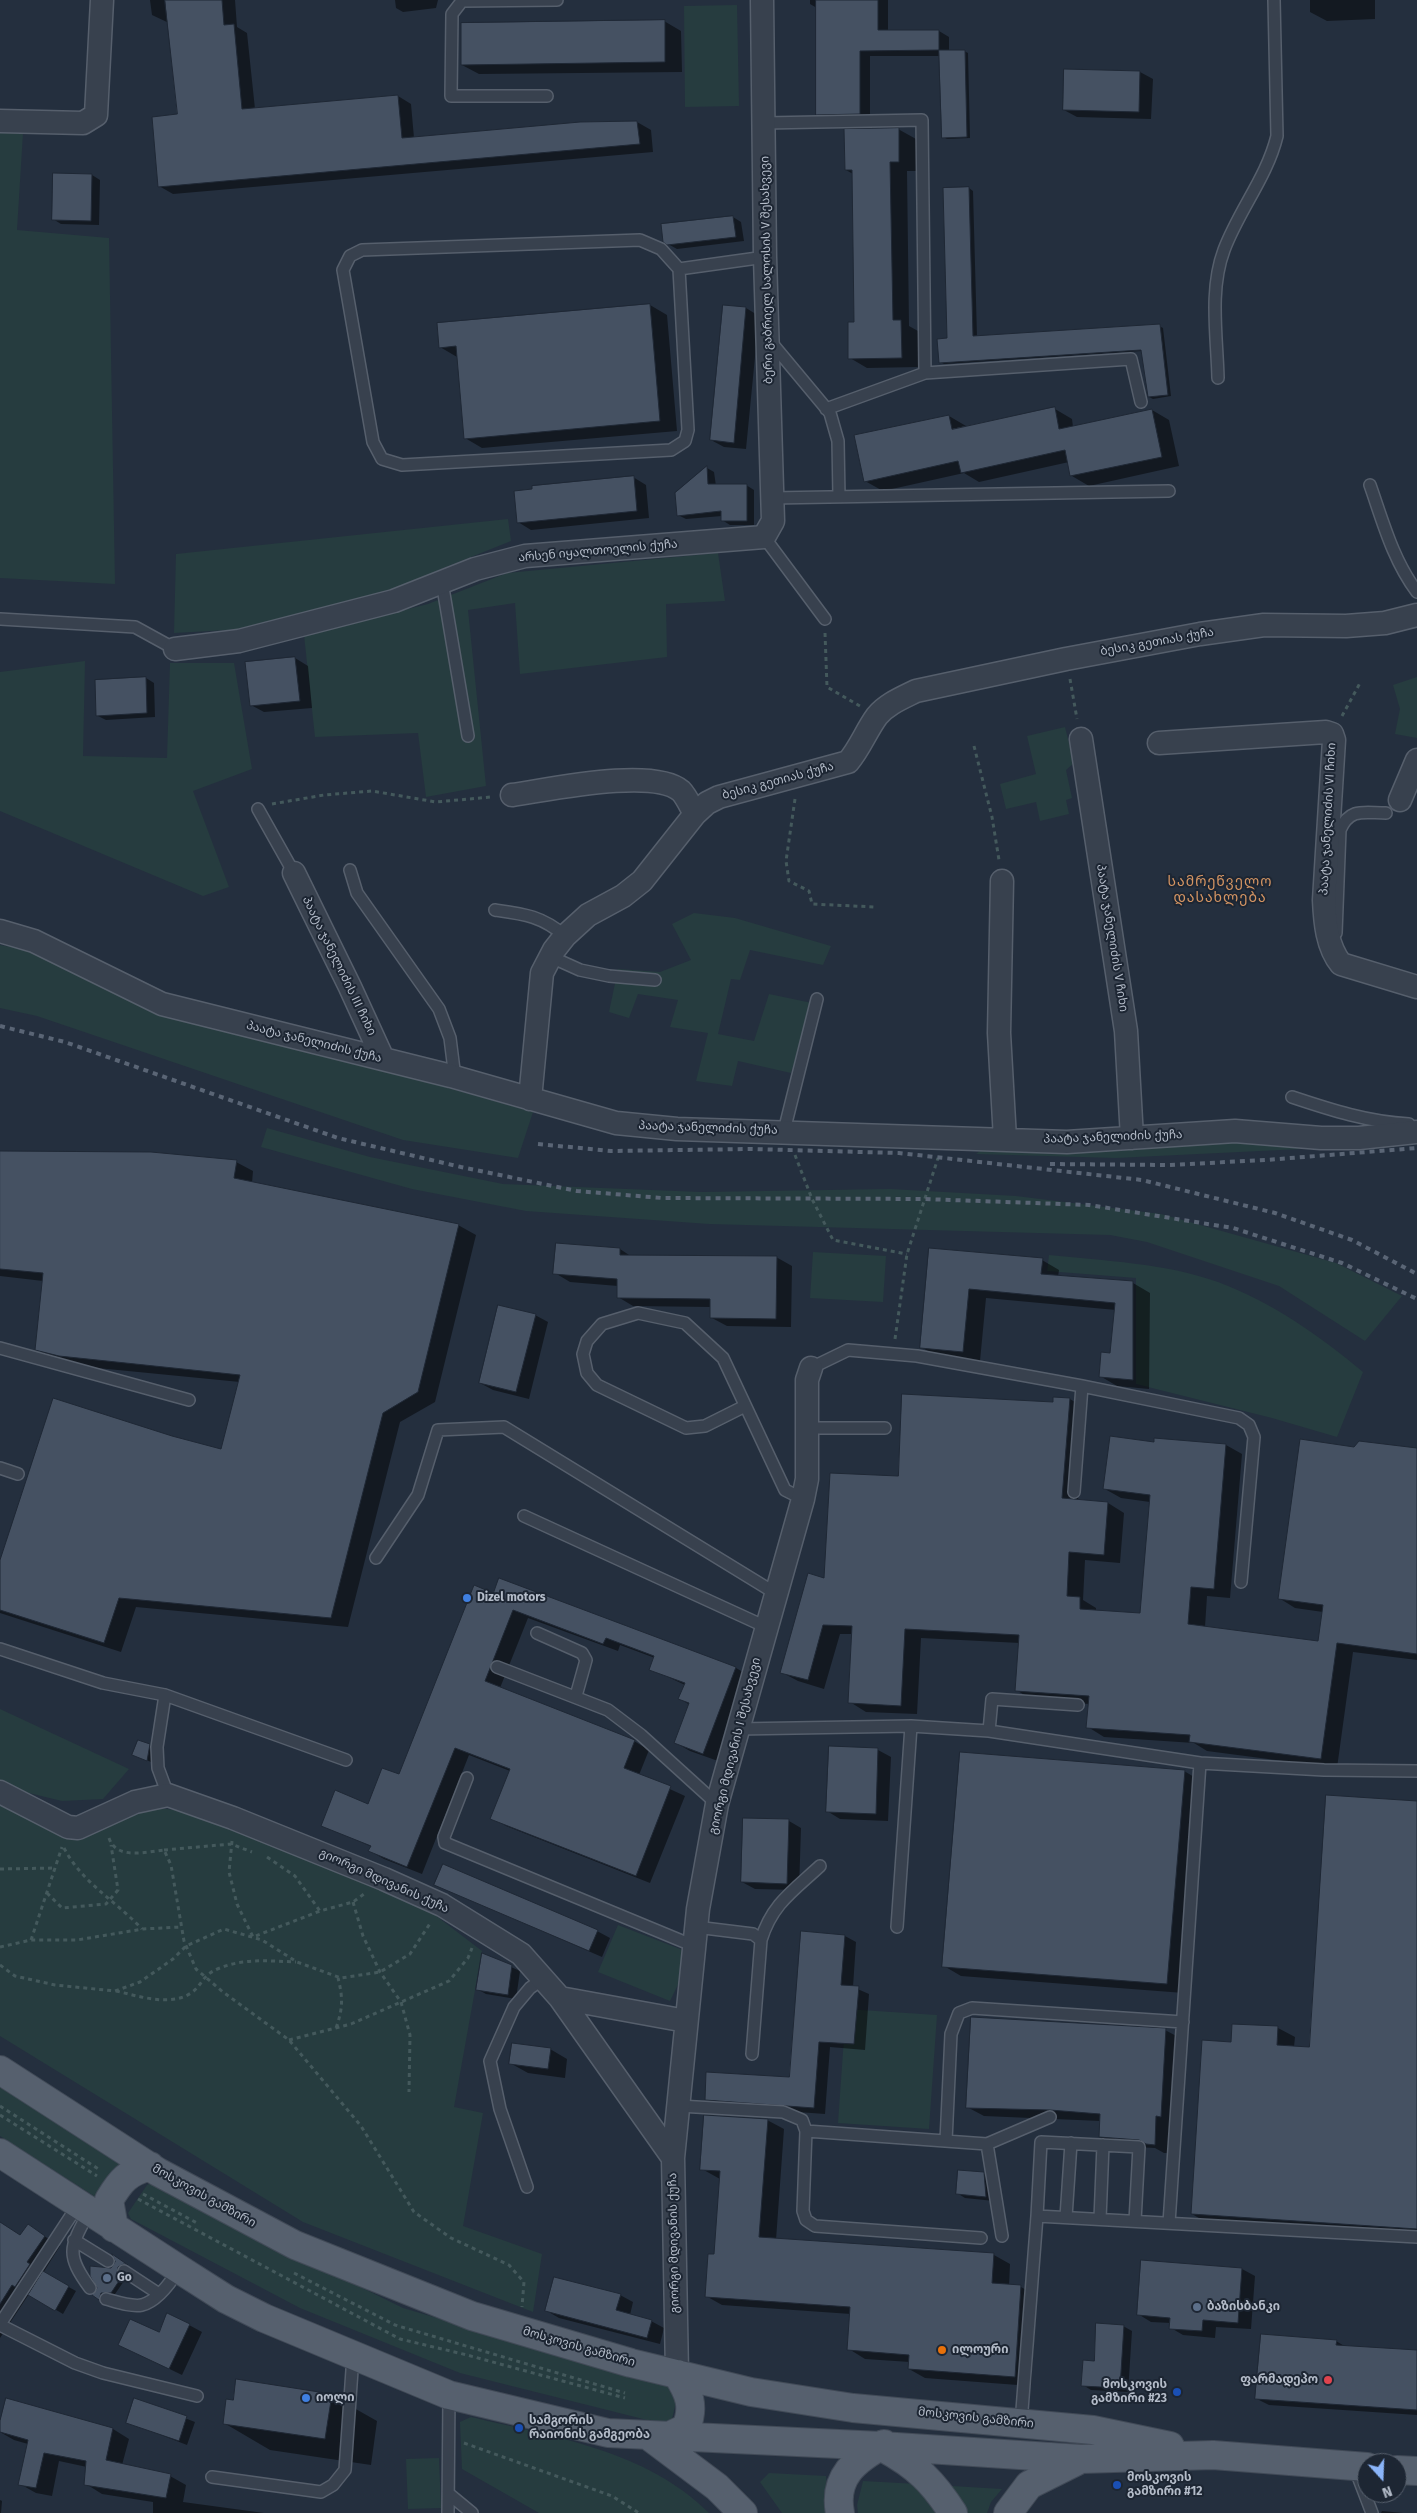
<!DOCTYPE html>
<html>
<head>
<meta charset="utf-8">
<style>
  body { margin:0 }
  #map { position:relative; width:1417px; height:2513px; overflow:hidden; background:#242f3e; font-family:"Fira Sans",sans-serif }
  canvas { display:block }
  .north { position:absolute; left:1357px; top:2453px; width:50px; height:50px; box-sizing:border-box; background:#1d2633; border:1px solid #59626f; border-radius:50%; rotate:160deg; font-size:14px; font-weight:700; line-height:20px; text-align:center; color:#b4bcc9 }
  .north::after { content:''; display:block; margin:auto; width:18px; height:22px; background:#8ab4f8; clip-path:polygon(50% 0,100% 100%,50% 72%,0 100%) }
</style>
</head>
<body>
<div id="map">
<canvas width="1417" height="2513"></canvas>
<div class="north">N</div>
</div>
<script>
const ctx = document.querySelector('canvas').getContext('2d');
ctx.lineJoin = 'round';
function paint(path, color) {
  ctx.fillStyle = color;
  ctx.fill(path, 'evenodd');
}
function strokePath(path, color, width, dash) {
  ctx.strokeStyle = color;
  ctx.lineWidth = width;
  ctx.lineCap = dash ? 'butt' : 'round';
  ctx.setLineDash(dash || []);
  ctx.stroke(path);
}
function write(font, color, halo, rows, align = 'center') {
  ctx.font = font + ' "Fira Sans","Noto Sans Georgian",sans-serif';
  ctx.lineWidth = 4;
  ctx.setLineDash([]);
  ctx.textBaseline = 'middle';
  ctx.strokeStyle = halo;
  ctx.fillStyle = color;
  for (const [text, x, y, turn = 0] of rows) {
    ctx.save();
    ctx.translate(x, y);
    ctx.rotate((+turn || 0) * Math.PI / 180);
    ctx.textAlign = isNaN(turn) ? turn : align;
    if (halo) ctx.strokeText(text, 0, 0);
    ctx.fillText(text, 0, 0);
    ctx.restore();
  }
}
paint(new Path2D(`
  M737 5 739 106 685 107 684 6Z
  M0 132 23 133 17 230 109 238 115 584 0 578Z
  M508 519 511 541 441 569 393 592 246 629 174 633 176 554Z
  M718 553 725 601 666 604 667 657 520 674 515 603 468 610 486 786 426 797 418 733 315 737 304 635 428 604 507 573Z
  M85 661 83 756 167 758 170 663H234L252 769 193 791 229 887 203 896 0 811V672Z
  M1417 677V738L1395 734 1400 709 1393 685Z
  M1065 727 1074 763 1066 770 1072 798 1066 800 1069 814 1040 821 1036 802 1006 809 1000 784 1036 774 1027 736Z
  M694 913 735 918 831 946 823 965 750 950 740 980 731 979 718 1034 754 1041 769 994 812 1003 791 1073 738 1061 732 1086 696 1081 708 1033 670 1027 678 1000 638 994 629 1018 609 1012 618 969 660 972 691 960 672 924Z
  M0 945 33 951 385 1070 533 1112 518 1158 403 1140 37 1016 0 1008Z
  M267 1128 370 1157 503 1184 701 1192 890 1189 1016 1196 1161 1214 1336 1263 1402 1296 1365 1341 1279 1286 1147 1242 1110 1235 709 1224 526 1211 412 1189 261 1147Z
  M1248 1138 1363 1146 1116 1158 976 1154 982 1149Z
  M813 1252 886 1256 883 1302 810 1298Z
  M1049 1255C1105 1261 1165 1263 1218 1282 1272 1302 1320 1336 1363 1372L1337 1437 1272 1418 1136 1384V1278L1047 1271Z
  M0 1709 129 1769 103 1799 62 1801 0 1786Z
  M0 1802 48 1827 147 1809H167L196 1813 422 1905 482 1951 454 2107 483 2113 463 2226 542 2254 533 2312 303 2222 0 2036Z
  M618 1925 693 1954 670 2001 598 1972Z
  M846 2009 937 2015 929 2129 838 2123Z
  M0 2083 118 2158 120 2171 103 2195 94 2196 0 2136Z
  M154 2181 226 2221 403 2308 672 2387 677 2398 672 2419 663 2424 460 2373 300 2308 131 2219 128 2213 147 2185Z
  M471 2417C554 2437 646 2450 709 2513H539L462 2469 460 2422Z
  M439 2458 441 2508 408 2509 406 2459Z
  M769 2473 826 2476 829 2513H782L760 2482Z
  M863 2481 918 2484 938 2513H858L857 2505Z
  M952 2486 1002 2489 991 2502 987 2513H966Z`), '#263c3f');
paint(new Path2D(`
  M150 0H235L237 27 247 33 255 109 398 96 411 104 414 138 637 122 651 130 653 152 173 194 159 186 179 116 169 23 152 15Z
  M395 0H438L436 8 403 12 396 8Z
  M810 0H888V32L939 31 949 37V51H964L968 53 970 138 947 139 943 137 941 56H870V119L828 120 817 114V8L810 4Z
  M1310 0H1375V19L1327 21 1310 12Z
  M664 21 681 31 682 72 479 74 462 65Z
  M1140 72 1153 79 1151 119 1077 117 1064 110Z
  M898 129 916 139V171H907L909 326 918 331 919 367 867 368 850 358 856 323 853 174 846 170Z
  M92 175 100 180 99 225 61 224 53 219Z
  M969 188 973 191 977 337 1159 326 1163 328 1171 396 1153 399 1149 397 1142 351 944 364 940 362 948 339Z
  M733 217 741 222 744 241 677 249 668 244Z
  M650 305 667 315 677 431 482 448 465 438 457 357 440 347Z
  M724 306 746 308 759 316 746 449 724 447 711 440Z
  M1055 409 1072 419 1073 427 1152 410 1169 420 1179 466 1089 486 1072 476 1069 462 979 482 964 473 883 491 865 481 949 416 966 426Z
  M707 468 714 472 716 486 746 485 754 490V525H730L722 520V516L686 519 678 515Z
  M633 477 646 485 649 518 531 530 518 522Z
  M295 658 308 666 312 708 264 712 251 705Z
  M146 678 154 683 155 717 106 720 98 716Z
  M0 1152 236 1162 253 1171 252 1183 458 1225 476 1235 435 1402 400 1422 348 1627 136 1607 121 1652 0 1613V1562L172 1437 222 1450 240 1382 77 1366 53 1359 36 1349 43 1281 0 1276Z
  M620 1249 632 1257H776L792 1266 791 1327 727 1326 712 1318 711 1307 633 1306 618 1297V1286L570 1282 555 1273Z
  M930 1249 1042 1260 1059 1270 1058 1277 1133 1283 1150 1293 1149 1389 1117 1386 1100 1376 1111 1354 1116 1310 986 1298 980 1361 938 1357 921 1347Z
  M535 1315 548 1322 529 1399 493 1390 480 1383Z
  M1070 1399 1086 1409 1078 1501 1108 1503 1124 1513 1120 1563 1085 1560 1083 1600 1096 1608V1611L1141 1614 1150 1502 1121 1498 1105 1489 1155 1443 1156 1439 1226 1445 1242 1454 1230 1598 1207 1596 1205 1627 1319 1642 1323 1612 1295 1608 1279 1598 1354 1448 1417 1450V1660L1353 1652 1337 1768 1207 1751 1194 1743 1104 1737 1088 1727 1089 1704 1033 1700 1016 1690 1020 1643 921 1638 917 1714 866 1712 850 1702 853 1634H840L824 1689 798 1681 781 1672 825 1579 899 1478 1054 1403Z
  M494 1595 736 1668 750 1676 718 1761 690 1751 676 1743 690 1705 680 1699 685 1685 651 1669 655 1658 620 1645 618 1651 528 1618 500 1688 634 1741 649 1750 639 1775 685 1796 650 1883 506 1826 492 1818 510 1771 469 1755 422 1874 384 1859 370 1851 372 1847 323 1825 369 1805 400 1776Z
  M149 1745 153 1748 151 1762 137 1756Z
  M830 1748 878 1750 891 1757 888 1821 840 1819 827 1811Z
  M1184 1771 1201 1781 1184 1993 961 1976 944 1966Z
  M1417 1802V2237L1209 2224 1192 2214 1232 2043 1278 2028 1295 2037 1294 2047 1310 2048Z
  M789 1821 801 1828 799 1890 755 1889 742 1882Z
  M436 1885 597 1931 610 1938 602 1957Z
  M845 1936 856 1942 853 1987 869 1994 865 2050 830 2047 825 2114 717 2106 706 2099 790 2078Z
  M511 1967 520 1971 516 1999 486 1994 477 1989Z
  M1165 2030 1182 2039 1171 2153H1164L1155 2148 1116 2146 1100 2137 1101 2121 984 2116 967 2107Z
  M550 2049 567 2059 565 2078 528 2073 510 2063Z
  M767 2120 784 2129 776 2240 994 2255 1010 2264 1009 2286 1021 2287 1037 2296 1031 2386 925 2378 909 2369 910 2362 865 2359 849 2349 851 2314 722 2305 706 2296 715 2256 720 2179 702 2169Z
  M984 2174 992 2178 994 2201 965 2198 957 2193Z
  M0 2222 21 2236 28 2226 60 2246 43 2273 76 2291 63 2314 29 2294 0 2338Z
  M115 2258 127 2265 122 2268 120 2277 124 2281 115 2294 105 2295 103 2301 94 2295 108 2270 115 2266Z
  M1242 2269 1255 2276 1251 2329 1216 2327 1215 2338 1183 2335 1171 2328V2323L1151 2322 1138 2314Z
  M620 2295 633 2302 630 2315 651 2321 664 2328 660 2344 559 2318 547 2311Z
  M189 2325 202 2332 182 2375 120 2345Z
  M1123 2326 1132 2331 1128 2392 1091 2390 1083 2385Z
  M1336 2341 1346 2347 1417 2351V2415L1269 2405 1257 2399Z
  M331 2395 377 2421 371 2465 270 2450 224 2423 234 2401Z
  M135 2399 195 2422 187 2445 127 2422Z
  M0 2425 113 2429 129 2439 122 2465 170 2476 186 2485 183 2502 264 2513H153V2502L102 2494 86 2484 87 2467 59 2461 52 2496 36 2493 20 2484 28 2444 14 2440 0 2432Z
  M0 2500 2 2501 1 2513H0Z
  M1382 2511 1403 2513H1381Z`), '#0007');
const building = new Path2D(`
  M165 0H222L224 25 234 24 242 109 398 95 402 138 580 122 637 121 640 144 158 187 152 117 177 114Z
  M816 0H878V30H939V50L860 51V114L816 115Z
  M665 20V62L461 65V23Z
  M939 50H965L967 137 942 138Z
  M1064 69 1140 71 1139 112 1063 110Z
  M899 128V162H890L893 320H901L902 358 848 359V322H854L852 170H845L844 129Z
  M53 173 92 174 91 221 52 220Z
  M969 187 973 336 1160 324 1168 395 1148 397 1141 350 939 363 937 339 947 338 943 188Z
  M733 216 736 237 667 245 663 242 661 224Z
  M650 304 660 421 464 439 456 346 439 348 437 323Z
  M723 305 746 307 734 443 710 440Z
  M1055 407 1059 429 1152 409 1162 457 1070 476 1065 450 961 473 958 461 864 482 854 435 949 415 952 429Z
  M707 466 708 484H747V521H721V511L677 516 675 493Z
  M634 476 637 511 517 523 514 491 532 489V486Z
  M295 657 300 701 250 706 245 662Z
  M146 677 147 713 96 716 95 680Z
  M0 1151 151 1152 237 1160 234 1178 459 1224 418 1392 383 1413 331 1618 119 1598 104 1643 0 1610V1560L53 1398 172 1436 221 1449 240 1375 59 1356 35 1350 43 1273 0 1269Z
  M556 1243 620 1248V1255L777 1256 776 1319 710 1318V1299L617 1298V1279L553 1274Z
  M929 1248 1043 1258 1041 1274 1133 1281V1380L1099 1377 1101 1352 1110 1353 1115 1303 969 1289 963 1352 920 1348Z
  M498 1305 536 1314 516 1392 479 1383Z
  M902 1394 1053 1402V1397L1070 1398 1062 1498 1108 1502 1104 1555 1069 1552 1067 1596 1080 1597V1609L1140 1613 1150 1495 1103 1489 1110 1436 1154 1442V1438L1226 1444 1214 1589 1191 1587 1188 1624 1318 1641 1323 1605 1278 1599 1300 1439 1354 1447 1359 1441 1417 1448V1654L1337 1643 1321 1759 1189 1742 1190 1735 1086 1728 1089 1696 1015 1691 1019 1635 905 1629 901 1706 848 1703 852 1626 823 1625 808 1680 780 1673 808 1573 824 1578 830 1473 898 1476Z
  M499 1578 736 1667 703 1754 674 1743 689 1703 678 1699 685 1683 649 1670 654 1656 606 1638 603 1644 513 1610 485 1681 635 1740 624 1768 671 1786 636 1876 490 1819 510 1769 455 1748 407 1867 368 1851 371 1846 321 1826 335 1790 368 1804 382 1768 399 1774 474 1585 493 1593Z
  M138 1740 150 1744 147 1761 132 1755Z
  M829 1746 878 1748 876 1814 826 1812Z
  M960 1752 1185 1770 1167 1984 942 1967Z
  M1326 1795 1417 1801V2229L1191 2214 1202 2040 1231 2042 1232 2024 1278 2026 1277 2045 1309 2047Z
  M743 1818 789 1819 787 1884 741 1882Z
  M443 1864 598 1930 589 1951 434 1885Z
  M801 1931 845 1935 841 1985 859 1986 854 2044 819 2042 814 2108 705 2100 706 2072 789 2077Z
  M482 1953 512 1965 508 1995 476 1990Z
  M971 2017 1166 2028 1161 2117 1156 2116 1155 2145 1146 2144 1139 2140 1099 2137 1100 2114 1050 2110 966 2108Z
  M512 2043 551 2048 548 2069 509 2064Z
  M704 2115 768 2119 759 2237 994 2253 992 2283 1021 2285 1015 2377 908 2369 909 2355 847 2350 850 2307 705 2297 708 2254H714L720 2171 700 2170Z
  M958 2170 984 2172 986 2197 956 2194Z
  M0 2222 20 2235 28 2224 45 2236 27 2262 30 2264 15 2287 12 2285 0 2304Z
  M112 2254 128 2265 124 2264 118 2267 117 2274 121 2278 111 2293H101L99 2300 92 2295 97 2288 90 2276V2266L111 2268 115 2262Z
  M1141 2260 1242 2268 1238 2323 1203 2320 1202 2331 1169 2329 1170 2318 1137 2315Z
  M43 2271 69 2286 55 2311 28 2295Z
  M554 2277 621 2294 616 2310 652 2320 647 2338 545 2311Z
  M167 2313 190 2324 169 2369 118 2345 130 2319 159 2332Z
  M1096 2323 1124 2325 1120 2388 1081 2386 1083 2360 1094 2361Z
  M1261 2334 1337 2340 1336 2345 1417 2350V2410L1255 2399Z
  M236 2379 332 2394 325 2439 223 2424 226 2399 233 2400Z
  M6 2398 113 2428 106 2460 171 2474 166 2498 84 2485 86 2461 44 2453 36 2488 18 2485 28 2440 0 2432V2421Z
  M134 2398 187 2416 179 2441 126 2423Z`);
paint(building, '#455162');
strokePath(building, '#1f2835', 1);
const lane = new Path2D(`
  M547 96H451L452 14 462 1 557 0
  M765 123 922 120 925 373
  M640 240 661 249 679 269 688 430 685 441 671 450 402 465 382 459 373 442 343 270 350 256 362 250Z
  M679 269 765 257
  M770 341 830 413 838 441 839 497
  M1218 378C1217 336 1209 290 1224 250 1239 210 1267 177 1277 136L1274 0
  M826 409 925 373 1131 359 1141 402
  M1370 485C1383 522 1393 560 1417 592
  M772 498 1169 491
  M764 537 825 619
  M442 582 468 736
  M0 619 135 627 175 649
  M258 809 294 873
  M350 870 357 893 439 1009 450 1038 454 1070 451 1076
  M495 910C524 914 542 916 565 936
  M1336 933 1340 830C1350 807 1365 813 1386 813
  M551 957 580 970 609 976 655 980
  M1292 1097C1331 1110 1368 1122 1409 1124
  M784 1131 817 999
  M0 1348 189 1400
  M811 1368 848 1350 917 1356 1082 1386 1239 1418 1249 1425 1254 1437 1241 1582
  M745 1406 705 1426 686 1428 597 1385 587 1373 583 1354 587 1341 602 1324 638 1313 685 1323 723 1358 785 1490 803 1499
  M807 1428H885
  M0 1468 18 1474
  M1074 1492 1082 1386
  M524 1516 766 1627
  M376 1558 418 1495 438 1430 504 1427 775 1593
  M537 1633 582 1653 586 1660 576 1696
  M0 1649 103 1683 165 1695 346 1760
  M497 1667 608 1710 641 1735 717 1804
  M165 1695 157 1747 158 1768 168 1795
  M738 1729 911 1726
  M989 1731 992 1699 1078 1705
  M1200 1763 1324 1770 1417 1771
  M467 1778 444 1837 445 1843 694 1946
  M696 1927 753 1934 761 1940 752 2054
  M897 1927 911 1726 989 1731 1200 1763 1169 2223
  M761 1940C772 1904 793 1891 820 1866
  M679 2106 783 2112 802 2120 806 2131 803 2211 806 2220 815 2226 981 2238
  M806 2131 987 2144 1050 2117
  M946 2141 951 2034 959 2013 972 2008 1183 2022
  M987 2144 1002 2236
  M527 2187 500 2109 490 2061 514 2007 530 1988 544 1978
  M89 2212C70 2247 65 2254 90 2288
  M1037 2216 1041 2142 1139 2147 1135 2221
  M1066 2217 1071 2143
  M1100 2219 1103 2145
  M74 2240 108 2261
  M124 2271 159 2294
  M106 2299C117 2302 131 2307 142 2305 157 2301 171 2282 179 2269
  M0 2324 78 2205
  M0 2325 75 2363 103 2373 197 2396
  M1021 2423 1037 2216 1417 2237
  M1354 2466 1372 2513
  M212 2477 321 2492 333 2485 345 2470 353 2356
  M449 2494 472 2513
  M448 2513 449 2395`);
const street = new Path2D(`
  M0 121 83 123 96 115 102 0
  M175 649 239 641 394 601 475 569 525 556 764 537 773 521 765 257 762 0
  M1081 739 1126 1031 1132 1138
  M1159 743 1326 732 1332 734 1334 740 1324 900C1325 922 1327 947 1341 964L1417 987
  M512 795C548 790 653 767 681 791 686 796 691 807 695 814
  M1400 800 1417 760
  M294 873 350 987 383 1059
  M1002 881 999 1033 1005 1139
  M0 931 34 941 162 1004 451 1076 616 1123 677 1129 1067 1142 1235 1131 1321 1138H1359L1417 1132
  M530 1099 542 973 554 950 565 936 588 915 623 896 642 881 695 814 707 803 719 797 848 762C860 748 866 731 877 716 887 704 902 698 916 691L1066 659 1200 634 1264 625 1346 626 1385 623 1417 615
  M0 1792 68 1827 78 1828 135 1802 168 1795 233 1818 384 1879 442 1905 521 1954 560 1998 673 2158 677 2374
  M560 1998 686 2021
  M673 2158 698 1909 717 1804 803 1499 807 1479V1380L811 1368`);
const primary = new Path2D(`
  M0 2070 158 2172 295 2245 472 2316 631 2363 751 2392 853 2408 1093 2430 1170 2446
  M0 2153 179 2269 226 2299 264 2318 449 2395 608 2433 881 2446 1081 2459 1213 2455 1367 2467
  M114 2228 109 2200C121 2180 127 2173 150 2166
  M649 2436 717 2487 743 2513
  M667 2437 686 2428C695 2406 689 2393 677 2374
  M884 2448C917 2466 933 2482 953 2513
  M1397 2470 1417 2471
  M840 2513C833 2477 855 2460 884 2444
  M1008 2513 1029 2485 1079 2460`);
strokePath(lane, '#565f6c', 14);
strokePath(street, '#565f6c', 25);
strokePath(primary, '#414a57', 30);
strokePath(new Path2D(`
  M825 633 827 687 860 706
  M1070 679 1077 719
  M1342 716 1360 683
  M974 746 992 817 999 860
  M795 799 786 861 789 881 809 891 812 904 875 907
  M272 804 324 795 372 791 436 802 491 797
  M795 1155 812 1199 833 1240 907 1254
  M895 1339 907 1254 938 1158
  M109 1838C116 1860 146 1852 164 1850L171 1865 184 1941 196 1969 223 1992 289 2040 361 2126 414 2212 451 2238 509 2265 524 2282 522 2307
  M232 1841 229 1872 237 1904 253 1937 320 1911 353 1902 364 1894
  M64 1848C82 1883 116 1901 142 1929
  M164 1850 231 1844 252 1852
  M267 1857 295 1876 320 1911
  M0 1869 55 1868
  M47 1893 62 1908 106 1904 118 1890 111 1845
  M353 1902 363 1936 380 1972 401 2002 410 2035 409 2092
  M31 1940 62 1847
  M0 1947 31 1940H77L143 1929 181 1927
  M0 1965 15 1976 55 1985 115 1991 140 1982 173 1959 186 1946 224 1929 262 1940 297 1962 341 1978 380 1972 410 1954 431 1922
  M116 1991C138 1996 170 2007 191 1993 203 1985 201 1975 220 1968 245 1958 269 1961 296 1962
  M336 2028C343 2009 343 1997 338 1978
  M289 2040 351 2024 449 1981 468 1958 472 1948
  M0 2106 100 2170
  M0 2115 97 2176
  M143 2194 197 2223
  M138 2199 400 2339 467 2355 625 2398
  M294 2273 395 2325 625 2393
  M464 2443 612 2496 639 2513`), '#44595c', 3, [4, 4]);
strokePath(lane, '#38414e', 11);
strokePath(street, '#38414e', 22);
strokePath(primary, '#56606e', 28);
strokePath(new Path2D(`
  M0 1026 65 1042 338 1138 461 1167 577 1191 662 1198 924 1199 1089 1205 1233 1228 1342 1263 1417 1299
  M538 1144 611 1151 751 1149 899 1153 1142 1180 1275 1213 1352 1240 1417 1274
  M1050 1164 1169 1165 1266 1160 1417 1148`), '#5a6575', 4, [5, 5]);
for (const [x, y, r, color] of [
  [467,1598,5,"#3f7fe0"],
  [107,2278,5,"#5c6f8a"],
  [1197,2307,5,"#5c6f8a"],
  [942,2350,5,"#e8710a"],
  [1328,2380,5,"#e0444e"],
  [1177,2392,5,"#1a4fb4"],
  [306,2398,5,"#3f7fe0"],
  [519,2428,5,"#1a4fb4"],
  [1117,2485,5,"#1a4fb4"]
]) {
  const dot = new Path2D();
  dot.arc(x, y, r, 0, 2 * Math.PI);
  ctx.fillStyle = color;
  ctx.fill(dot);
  strokePath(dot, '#1d2633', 2);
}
write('12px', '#b4bcc9', '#1d2633', [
  ["ბერი გაბრიელ სალოსის V შესახვევი",767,270,-91],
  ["არსენ იყალთოელის ქუჩა",598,551,-5],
  ["ბესიკ გეთიას ქუჩა",1157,642,-10],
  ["ბესიკ გეთიას ქუჩა",778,781,-15],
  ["პაატა ჯანელიძის VI ჩიხი",1328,819,-87],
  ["პაატა ჯანელიძის V ჩიხი",1112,938,81],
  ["პაატა ჯანელიძის III ჩიხი",339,966,64],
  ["პაატა ჯანელიძის ქუჩა",314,1042,14],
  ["პაატა ჯანელიძის ქუჩა",708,1128,2],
  ["პაატა ჯანელიძის ქუჩა",1113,1137,-2],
  ["გიორგი მდივანის I შესახვევი",735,1746,-76],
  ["გიორგი მდივანის ქუჩა",384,1881,24],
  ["მოსკოვის გამზირი",204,2196,29],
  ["გიორგი მდივანის ქუჩა",674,2243,-91],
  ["მოსკოვის გამზირი",579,2347,16],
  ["მოსკოვის გამზირი",976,2418,6]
]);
write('bold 12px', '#b4bcc9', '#1d2633', [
  ["Dizel motors",477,1598],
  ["Go",117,2278],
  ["ბაზისბანკი",1207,2307],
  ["ილოური",952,2350],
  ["ფარმადეპო",1318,2380,"right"],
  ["მოსკოვის",1167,2385,"right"],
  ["გამზირი #23",1167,2399,"right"],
  ["იოლი",316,2398],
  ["სამგორის",529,2421],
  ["რაიონის გამგეობა",529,2435],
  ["მოსკოვის",1127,2478],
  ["გამზირი #12",1127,2492]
], 'left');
ctx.letterSpacing = '1px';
write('14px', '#d59563', '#1d2633', [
  ["სამრეწველო",1220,882],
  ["დასახლება",1220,898]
]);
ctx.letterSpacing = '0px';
</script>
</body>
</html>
